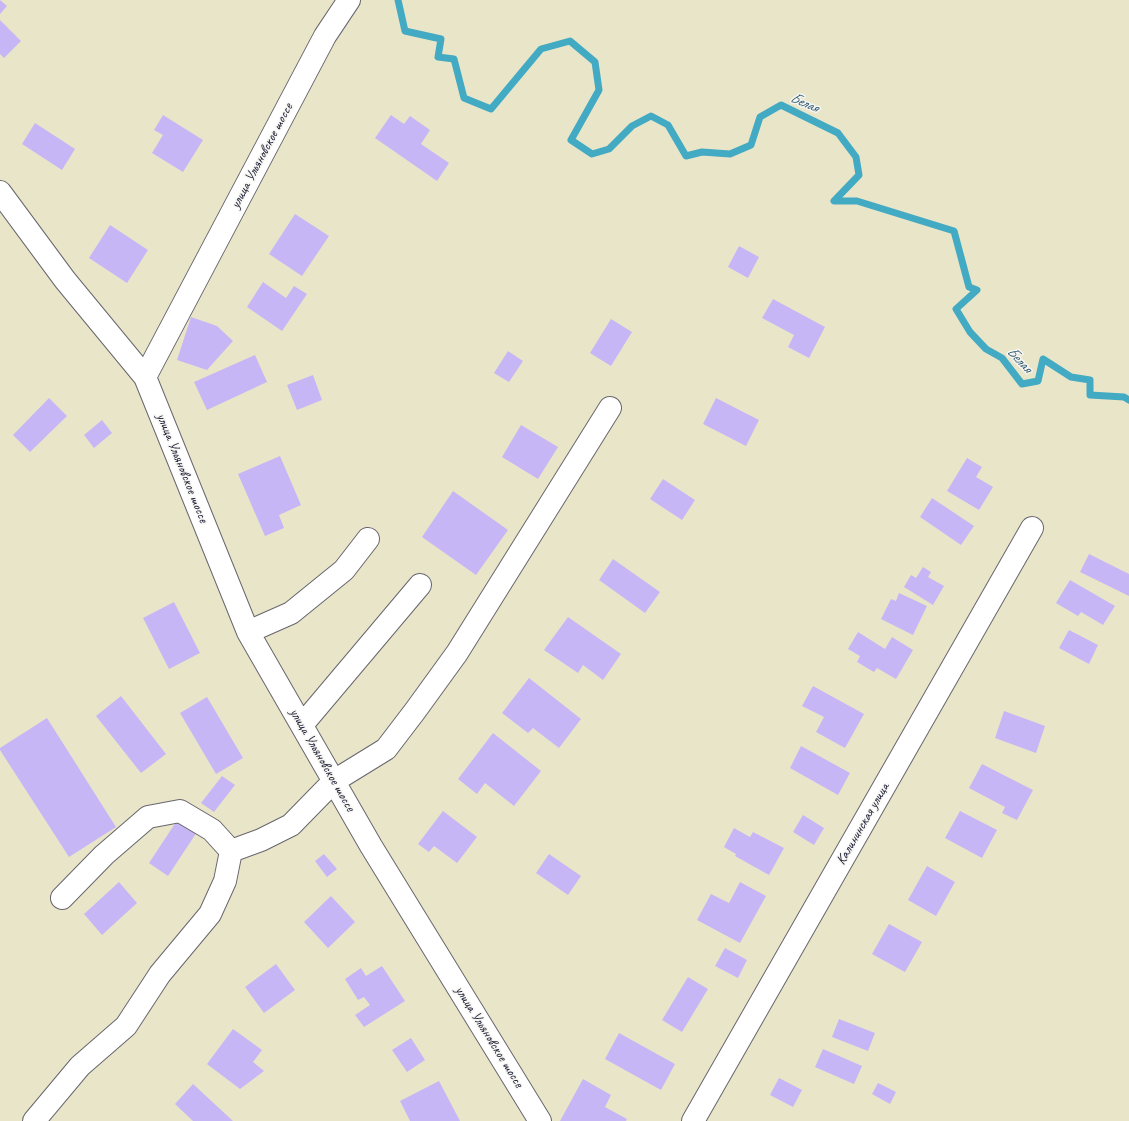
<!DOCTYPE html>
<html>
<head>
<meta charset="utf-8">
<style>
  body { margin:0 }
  canvas { display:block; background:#e9e5c9 }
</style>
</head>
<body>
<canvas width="1129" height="1121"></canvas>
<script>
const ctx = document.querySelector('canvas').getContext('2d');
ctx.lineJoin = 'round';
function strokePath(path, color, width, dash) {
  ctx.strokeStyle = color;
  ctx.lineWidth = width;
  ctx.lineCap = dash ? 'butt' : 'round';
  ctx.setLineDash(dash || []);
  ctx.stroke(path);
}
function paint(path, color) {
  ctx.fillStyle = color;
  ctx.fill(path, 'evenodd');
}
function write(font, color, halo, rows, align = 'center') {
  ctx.font = font + ' Caveat,sans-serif';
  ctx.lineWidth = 3;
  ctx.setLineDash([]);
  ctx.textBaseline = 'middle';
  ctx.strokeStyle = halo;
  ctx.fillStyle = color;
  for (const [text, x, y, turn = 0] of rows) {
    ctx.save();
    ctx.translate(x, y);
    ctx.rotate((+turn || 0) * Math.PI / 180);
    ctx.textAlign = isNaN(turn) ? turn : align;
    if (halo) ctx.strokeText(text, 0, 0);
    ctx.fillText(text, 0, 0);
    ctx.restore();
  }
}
strokePath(new Path2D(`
  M398 0 405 31 441 39 438 57 454 59 464 98 491 109 541 49 570 41 595 62 599 90 571 140 592 154 609 149 632 126 651 116 668 125 686 156 702 152 730 154 751 145 760 117 781 105 838 133 856 157 859 175 834 201H857L954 231 969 287 977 290 956 309 970 332 986 349 1002 358 1022 384 1038 381 1043 359 1071 377 1090 380V395L1124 397 1129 400`), '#42aac2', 7);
paint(new Path2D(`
  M0 0 7 6 0 14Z
  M0 20 21 41 4 58 0 54Z
  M163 115 203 140 183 172 152 153 163 135 154 130Z
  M391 115 404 124 410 116 430 130 421 144 449 163 437 181 375 138Z
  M35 123 75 149 62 170 22 144Z
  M295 214 329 236 302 276 269 254Z
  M110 225 148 250 127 283 89 258Z
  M739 246 759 257 748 278 728 267Z
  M263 282 286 298 294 286 307 294 282 331 247 307Z
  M773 299 825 327 809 358 788 347 794 335 762 318Z
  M191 317 217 326 233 341 207 370 177 360Z
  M611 319 632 332 611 366 590 353Z
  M508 351 523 361 509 382 494 373Z
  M255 355 267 382 207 410 194 382Z
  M313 375 322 400 297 410 287 385Z
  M49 398 67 416 30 452 13 435Z
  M716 398 759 420 746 446 703 424Z
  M102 420 112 433 94 448 84 435Z
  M521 425 558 447 538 479 502 457Z
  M280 456 301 505 279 515 284 528 265 536 238 474Z
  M967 458 982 467 976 477 993 487 979 510 947 491Z
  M663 479 695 500 682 520 650 499Z
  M453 491 508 530 476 575 422 537Z
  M932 498 974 526 961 545 920 517Z
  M1089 554 1129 574V596L1080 572Z
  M613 559 660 592 645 613 599 580Z
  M923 567 931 572 928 577 944 586 933 605 904 587 911 575 916 578Z
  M1070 580 1115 606 1103 625 1081 612 1078 616 1056 603Z
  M899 593 927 606 913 635 881 619 891 599 896 601Z
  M174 602 200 653 169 669 143 618Z
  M568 617 621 654 603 680 583 665 578 673 544 650Z
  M1069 630 1098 645 1089 664 1059 648Z
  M858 632 885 649 892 637 913 650 896 679 877 668 874 672 857 662 860 656 848 649Z
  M529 678 581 719 559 748 533 728 528 733 502 713Z
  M813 686 864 714 845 748 816 732 824 717 802 706Z
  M121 696 166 754 141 773 96 716Z
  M207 697 243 758 216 774 180 713Z
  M1004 711 1045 726 1036 753 995 738Z
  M47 718 116 827 69 857 0 750V748Z
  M493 733 541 771 514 806 485 783 477 794 458 779Z
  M801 746 850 773 838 795 790 768Z
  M982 764 1033 790 1017 820 1002 813 1005 807 969 788Z
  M222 776 235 785 214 812 201 803Z
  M443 811 477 837 457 863 434 846 429 852 418 844Z
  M960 811 997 830 982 858 945 838Z
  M803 815 824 828 814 845 793 832Z
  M178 819 197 832 168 876 149 863Z
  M734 828 750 837 753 832 784 848 769 875 735 856 736 854 724 847Z
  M324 854 337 869 327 877 315 861Z
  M549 854 581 876 568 895 536 873Z
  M927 866 955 882 936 916 908 900Z
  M119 882 137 903 102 935 84 914Z
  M740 882 766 896 740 943 697 920 711 894 729 903Z
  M331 896 355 922 328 948 304 922Z
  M889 924 922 942 905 972 872 954Z
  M725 948 747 960 738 978 715 966Z
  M276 964 295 990 264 1013 245 987Z
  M382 966 405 1001 364 1027 355 1015 370 1005 364 997 358 1000 345 979 361 968 366 976Z
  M688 977 708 989 682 1032 662 1020Z
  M839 1019 875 1033 868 1051 832 1037Z
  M233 1029 262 1050 253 1062 264 1071 240 1089 207 1064Z
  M619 1033 675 1064 661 1090 605 1059Z
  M411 1038 425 1060 407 1072 392 1050Z
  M823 1049 862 1066 854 1084 815 1067Z
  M779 1078 802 1090 793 1107 770 1095Z
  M583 1079 611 1095 605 1107 627 1119 626 1121H560Z
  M439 1081 460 1121H410L400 1101Z
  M878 1083 896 1092 890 1104 872 1094Z
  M193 1084 233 1121H193L175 1104Z`), '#c7b6f6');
const minor = new Path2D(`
  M349 0 325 36 145 377 248 632 371 846 540 1121
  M0 192 65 280 145 377
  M248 632 291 613 344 570 368 539
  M302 725 420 585
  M231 851 261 840 291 825 334 781 386 749 415 711 457 653 610 408
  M34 1121 80 1066 126 1026 160 974 210 914 225 881 231 851 212 830 180 811 148 817 104 855 62 898
  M693 1121 1032 528`);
strokePath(minor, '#68666d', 24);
strokePath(minor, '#fff', 22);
write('14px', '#22223b', '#f6f6f2', [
  ["улица Ульяновское шоссе",262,156,-62],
  ["улица Ульяновское шоссе",182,468,68],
  ["улица Ульяновское шоссе",322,760,60],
  ["Калининская улица",863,824,-60],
  ["улица Ульяновское шоссе",489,1037,58]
]);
write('italic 15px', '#2f5871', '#f6f6f2', [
  ["Белая",804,103,23],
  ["Белая",1019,360,46]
]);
</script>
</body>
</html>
